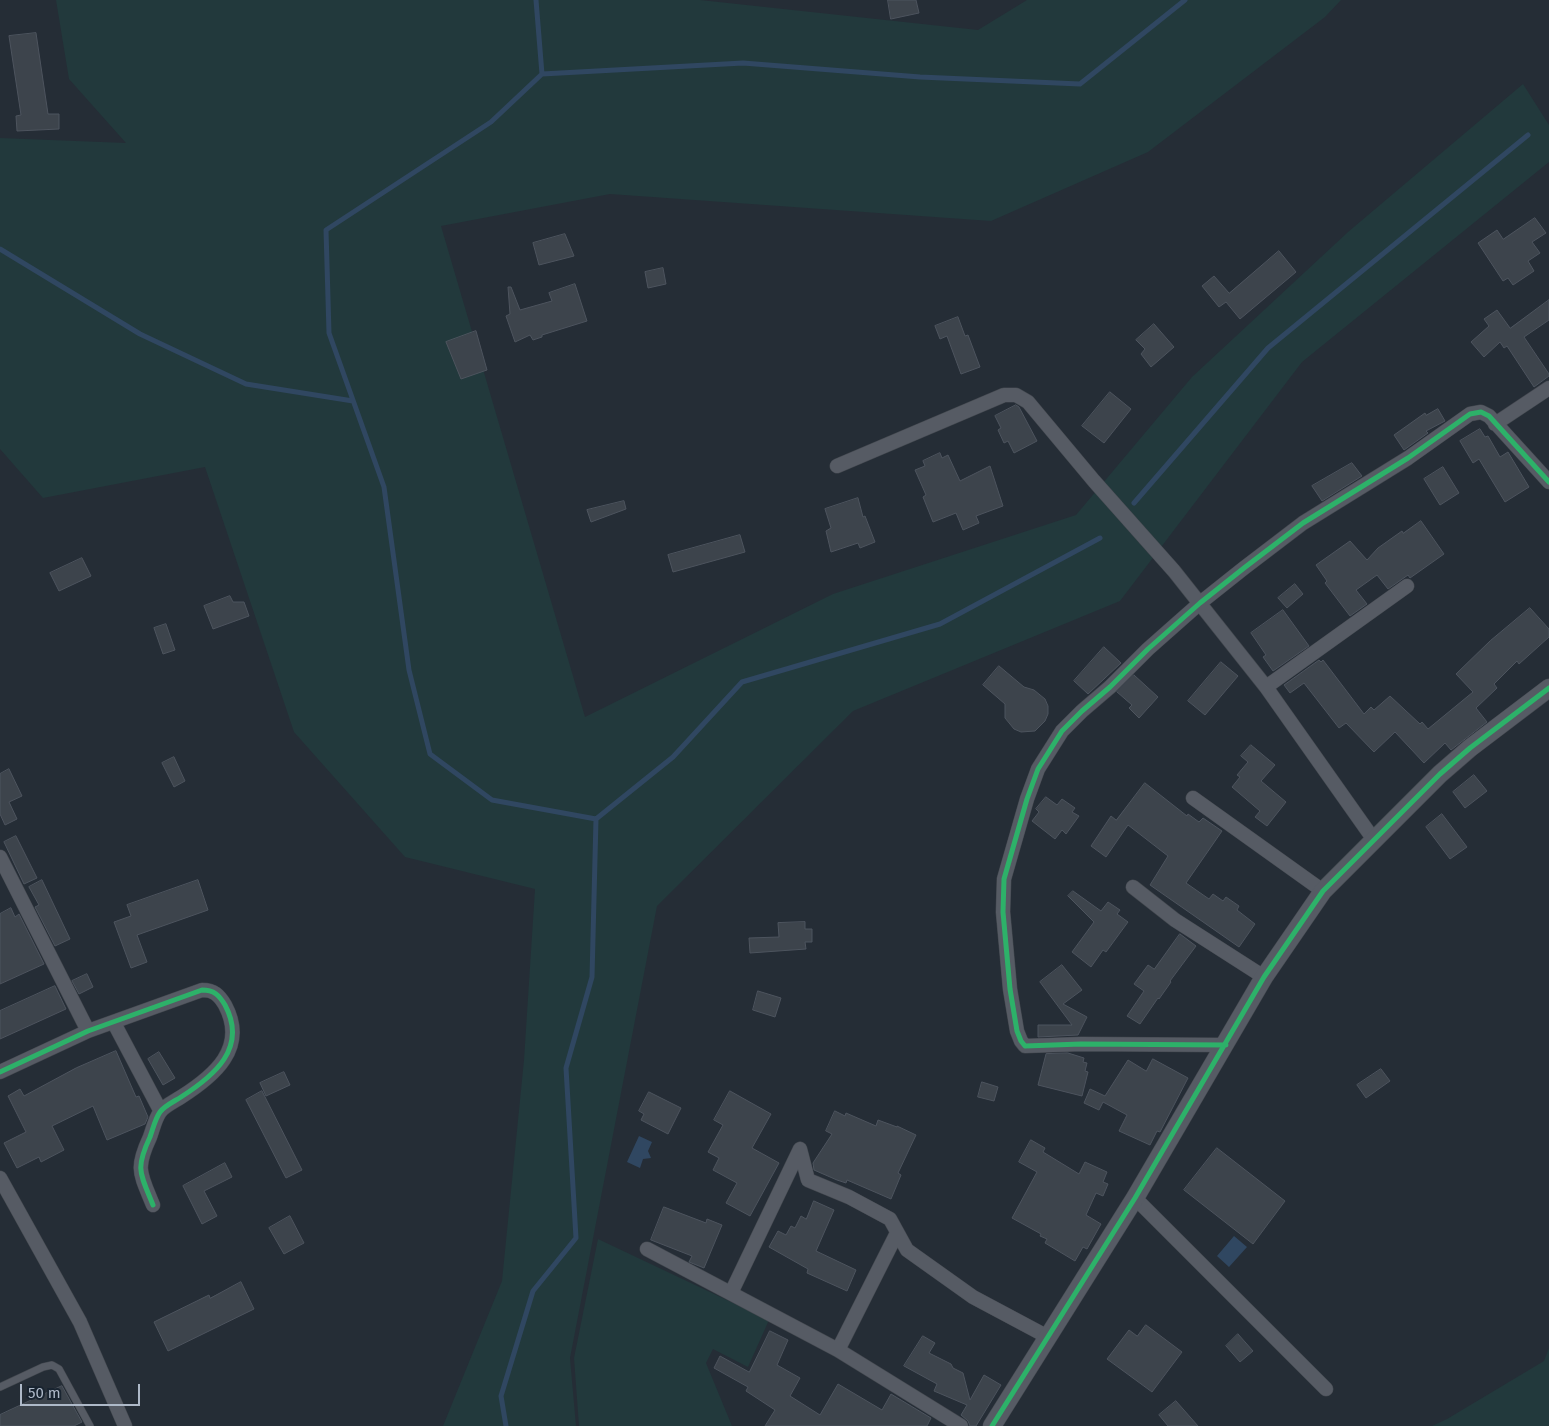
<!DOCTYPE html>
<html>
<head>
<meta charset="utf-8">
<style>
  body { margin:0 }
  #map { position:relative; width:1549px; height:1426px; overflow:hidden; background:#252d36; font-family:"Fira Sans",sans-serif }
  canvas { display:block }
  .scale { position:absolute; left:20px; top:1384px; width:120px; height:22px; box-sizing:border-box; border:2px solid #aeb9c8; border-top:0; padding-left:6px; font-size:15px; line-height:18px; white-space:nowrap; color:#aeb9c8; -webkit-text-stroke:4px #192430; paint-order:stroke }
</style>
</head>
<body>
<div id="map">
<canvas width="1549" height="1426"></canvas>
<div class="scale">50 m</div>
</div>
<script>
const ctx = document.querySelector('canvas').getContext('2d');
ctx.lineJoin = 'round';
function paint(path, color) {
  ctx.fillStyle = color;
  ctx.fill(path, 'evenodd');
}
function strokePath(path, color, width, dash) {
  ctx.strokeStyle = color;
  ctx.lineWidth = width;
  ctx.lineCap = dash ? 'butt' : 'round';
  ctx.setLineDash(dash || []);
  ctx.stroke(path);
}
paint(new Path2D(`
  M56 0H700L978 30 1027 0H1341L1325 17 1148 152 991 221 610 194 441 226 585 717 833 594 1076 515 1192 377 1348 232 1523 84 1549 125V162L1302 362 1120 601 853 711 657 906 570 1358 576 1426H443L502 1281 524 1060 535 889 405 857 294 732 205 467 43 498 0 449V138L126 143 69 79Z
  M598 1239 769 1320 748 1367 713 1349 706 1363 732 1426H579L574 1358Z
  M1549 1348V1426H1432L1447 1419 1544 1361Z`), '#22393c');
paint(new Path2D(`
  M639 1136 652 1142 648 1151 651 1158 643 1159 640 1168 627 1162Z
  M1234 1236 1247 1247 1229 1267 1217 1256Z`), '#304761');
strokePath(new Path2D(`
  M542 74 743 63 920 77 1080 84 1185 0
  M0 249 140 334 246 384 353 401
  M1134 503 1268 348 1528 135
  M596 819 673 757 742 682 940 624 1100 538
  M506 1426 501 1396 533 1291 576 1238 566 1068 592 977 596 819 492 800 430 754 409 670 384 487 329 333 326 230 491 122 542 74 536 0`), '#304761', 5);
const building = new Path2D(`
  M888 0H916L919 13 891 19Z
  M36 33 48 114H59V129L17 131 16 116 21 115 9 36Z
  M1535 218 1546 233 1532 242 1540 253 1528 261 1534 271 1513 285 1508 278 1503 281 1478 243 1497 230 1503 239Z
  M565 234 574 256 539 265 533 243Z
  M1279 251 1296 272 1240 319 1226 302 1219 307 1202 286 1214 276 1229 293Z
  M663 268 666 284 648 288 645 272Z
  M575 284 587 321 542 335V337L533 340 530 335 515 342 506 316 510 314 508 287H511L520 310 552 301 549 293Z
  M1549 300V320L1524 337 1549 374V376L1534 387 1507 346 1504 348 1500 342 1484 357 1471 342 1489 326 1484 319 1497 310 1510 328Z
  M958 317 965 336 968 335 980 367 961 374 947 336 940 339 935 326Z
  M1154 324 1174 347 1151 367 1141 354 1145 349 1136 340Z
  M476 331 487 370 461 379 446 342Z
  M1110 392 1131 409 1104 443 1082 426Z
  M1016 405 1019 407 1037 441 1014 453 1008 441 1004 443 998 430 1001 428 995 416Z
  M1438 409 1445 421 1426 431 1428 433 1404 450 1394 435 1425 413 1426 415Z
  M1480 429 1485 437 1488 436 1500 457 1508 452 1529 487 1505 502 1479 459 1473 463 1460 441Z
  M940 453 942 458 948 455 960 481 990 466 1003 506 976 516 979 523 963 530 956 513 933 522 923 497 926 495 915 470 925 466 923 461Z
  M1352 463 1362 476 1322 501 1312 486Z
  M1443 467 1459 493 1440 505 1424 479Z
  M858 498 863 517 865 516 875 542 860 548 858 543 831 552 826 531 831 528 825 509Z
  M624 501 626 509 591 522 587 510Z
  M1421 521 1444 554 1410 578 1408 575 1388 589 1377 575 1356 590 1367 604 1350 616 1325 583 1327 581 1316 565 1350 541 1367 560 1378 548 1402 531 1403 533Z
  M740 535 745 552 673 572 668 555Z
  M82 558 91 576 59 591 50 573Z
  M1295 584 1303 594 1287 608 1278 598Z
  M230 596 233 602H244L249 616 213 629 204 606Z
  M1530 608 1549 629V637L1519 664 1517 661 1494 684 1497 688 1476 708 1487 722 1451 750 1445 743 1424 763 1395 732 1374 752 1346 723 1339 728 1304 683 1290 693 1284 685 1319 660 1321 662 1323 660 1364 714 1371 707 1374 710 1390 696 1420 724 1422 722 1428 729 1473 692 1456 674 1490 641Z
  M1283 610 1309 646 1273 671 1263 657 1266 655 1251 633Z
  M166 624 175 650 163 654 154 628Z
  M1104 647 1121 663 1088 694 1074 681Z
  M1221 662 1238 676 1205 715 1188 701Z
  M999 666 1024 687 1034 690 1045 699 1048 706V714L1045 721 1035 731 1021 732 1014 729 1005 718V704L983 685Z
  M1134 675 1158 697 1139 718 1129 708 1132 705 1117 692Z
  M1251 745 1275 765 1261 781 1286 802 1267 826 1255 817 1260 811 1232 787 1240 777 1237 775 1248 762 1241 756Z
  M174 757 185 781 174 787 162 763Z
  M9 769 22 796 9 802 17 819 5 825 0 814V774Z
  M1474 775 1487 791 1465 808 1453 792Z
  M1145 783 1187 816 1188 814 1199 822 1203 818 1222 831 1186 883 1209 899 1213 894 1223 901 1226 897 1239 906 1237 910 1255 924 1239 947 1150 885 1168 856 1128 825 1106 857 1091 846 1111 816 1116 820Z
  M1046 797 1057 805 1062 799 1075 808 1072 812 1079 816 1066 834 1062 830 1055 839 1032 821 1039 812 1036 809Z
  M1442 814 1467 847 1450 859 1426 827Z
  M16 836 37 878 24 884 4 842Z
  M42 880 70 939 55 946 35 907 39 905 29 887Z
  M198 880 208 910 137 935 147 962 131 968 114 922 131 916 127 905Z
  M1073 891 1101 911 1108 902 1120 910 1117 914 1128 922 1106 952 1103 950 1091 967 1072 952 1094 922 1068 896Z
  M11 908 15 917 19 914 44 964 0 984V914Z
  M805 922V929H812V942H805L806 949 750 953 749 938 779 937 778 923Z
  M1180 934 1196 946 1170 981 1171 982 1159 999 1158 998 1140 1024 1127 1016 1144 991 1134 984 1148 965 1154 969Z
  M1062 965 1082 990 1063 1004 1087 1017 1078 1035 1038 1037V1025H1072L1040 982Z
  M87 974 93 987 79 994 72 981Z
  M55 986 66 1009 0 1039V1011Z
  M758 991 781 998 775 1017 753 1010Z
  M116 1051 136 1097 139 1096 148 1117 145 1124 107 1140 93 1106 52 1126 64 1150 41 1162 39 1157 17 1168 4 1143 26 1132 8 1096 20 1089 24 1096 76 1068Z
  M159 1052 175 1078 163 1085 148 1059Z
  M1068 1053 1084 1058 1083 1062 1087 1063 1085 1071 1088 1072 1082 1096 1038 1085 1046 1054Z
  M1153 1059 1188 1078 1160 1132 1157 1131 1150 1145 1119 1131 1127 1115 1103 1102 1099 1110 1084 1103 1090 1089 1105 1096 1128 1060 1146 1071Z
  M1381 1069 1390 1081 1366 1098 1357 1085Z
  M284 1072 290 1085 266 1096 260 1083Z
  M982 1082 998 1087 994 1101 978 1097Z
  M262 1091 302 1170 286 1178 246 1100Z
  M730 1091 771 1114 752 1148 779 1163 750 1216 726 1203 737 1183 713 1170 719 1158 708 1152 723 1125 714 1120Z
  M649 1092 681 1108 668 1134 641 1120 644 1114 639 1111Z
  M835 1111 845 1116 846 1113 876 1126 878 1120 897 1127V1126L916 1135 898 1173 901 1175 891 1199 847 1180 846 1183 837 1180 814 1170 813 1163 832 1134 826 1131Z
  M1031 1140 1045 1148 1043 1152 1079 1174 1085 1162 1107 1172 1103 1182 1108 1184 1103 1196 1096 1193 1086 1215 1101 1224 1087 1249 1083 1247 1075 1261 1045 1243 1047 1239 1040 1236 1041 1234 1012 1218 1037 1172 1019 1162Z
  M1217 1148 1285 1201 1253 1244 1184 1190Z
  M225 1163 232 1177 204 1191 217 1216 202 1224 183 1186Z
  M814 1201 834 1210 816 1251 856 1270 847 1291 807 1273 808 1269 769 1247 778 1231 786 1235 791 1226 795 1228 801 1216 806 1219Z
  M664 1207 706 1223 707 1219 722 1225 704 1268 689 1262 692 1256 651 1240Z
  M290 1216 304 1243 284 1254 269 1228Z
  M241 1282 254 1309 168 1351 154 1322 209 1295 210 1298Z
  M1146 1325 1182 1352 1152 1392 1107 1359 1129 1330 1137 1336Z
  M770 1331 788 1340 777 1365 800 1378 790 1396 820 1415 838 1384 882 1410 891 1394 931 1418 927 1426H765L775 1410 746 1391 748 1387 714 1368 720 1356 749 1372Z
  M1238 1334 1253 1351 1240 1362 1226 1346Z
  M923 1336 935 1343 929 1353 951 1364 953 1368 963 1373 970 1400 984 1375 1001 1385 976 1426H970L968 1421 961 1415 967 1405 934 1391 937 1384 904 1366Z
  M62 1386 82 1422 74 1426H0V1415Z
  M1176 1401 1198 1426H1168L1159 1415Z`);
paint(building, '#3d444c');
strokePath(building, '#4d545e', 1);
const service = new Path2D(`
  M0 1387 43 1367 52 1365 59 1369 90 1426`);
const minor = new Path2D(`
  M1495 424 1549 388
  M837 466 1004 395H1016L1028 402 1094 481 1174 571 1266 687 1374 840
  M1266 687 1407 586
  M1193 798 1323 891
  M0 857 88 1031
  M1133 887 1175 920 1264 977
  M114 1023 160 1110
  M1226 1045 1081 1044 1025 1046 1021 1041 1017 1031 1010 989 1003 912 1004 879 1027 799 1038 769 1062 731 1082 711 1110 687 1148 649 1200 603 1244 568 1303 523 1408 458 1470 414 1481 412 1489 416 1549 482
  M0 1072 88 1031 202 990C214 990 219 995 225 1005 248 1048 214 1076 181 1097 175 1101 164 1106 160 1112 155 1119 153 1129 150 1137 135 1169 140 1173 153 1205
  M800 1149 808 1180 849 1197 890 1219 907 1250 973 1297 1048 1337
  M0 1178 80 1322 125 1426
  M1135 1198 1326 1389
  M647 1249 838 1350 961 1426
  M731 1293 800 1149
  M838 1350 897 1233`);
const tertiary = new Path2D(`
  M992 1426 1135 1198 1264 977 1323 891 1440 774 1470 748 1549 688`);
strokePath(service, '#42474e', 8);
strokePath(minor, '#42474e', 15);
strokePath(tertiary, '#42474e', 19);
strokePath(service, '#565b64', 7);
strokePath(minor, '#565b64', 14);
strokePath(tertiary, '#565b64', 18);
strokePath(new Path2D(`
  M1226 1045 1081 1044 1025 1046 1021 1041 1017 1031 1010 989 1003 912 1004 879 1027 799 1038 769 1062 731 1082 711 1110 687 1148 649 1200 603 1244 568 1303 523 1408 458 1470 414 1481 412 1489 416 1549 482
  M0 1072 88 1031 202 990C214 990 219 995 225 1005 248 1048 214 1076 181 1097 175 1101 164 1106 160 1112 155 1119 153 1129 150 1137 135 1169 140 1173 153 1205
  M992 1426 1135 1198 1264 977 1323 891 1440 774 1470 748 1549 688`), '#2db169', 5);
</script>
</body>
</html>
